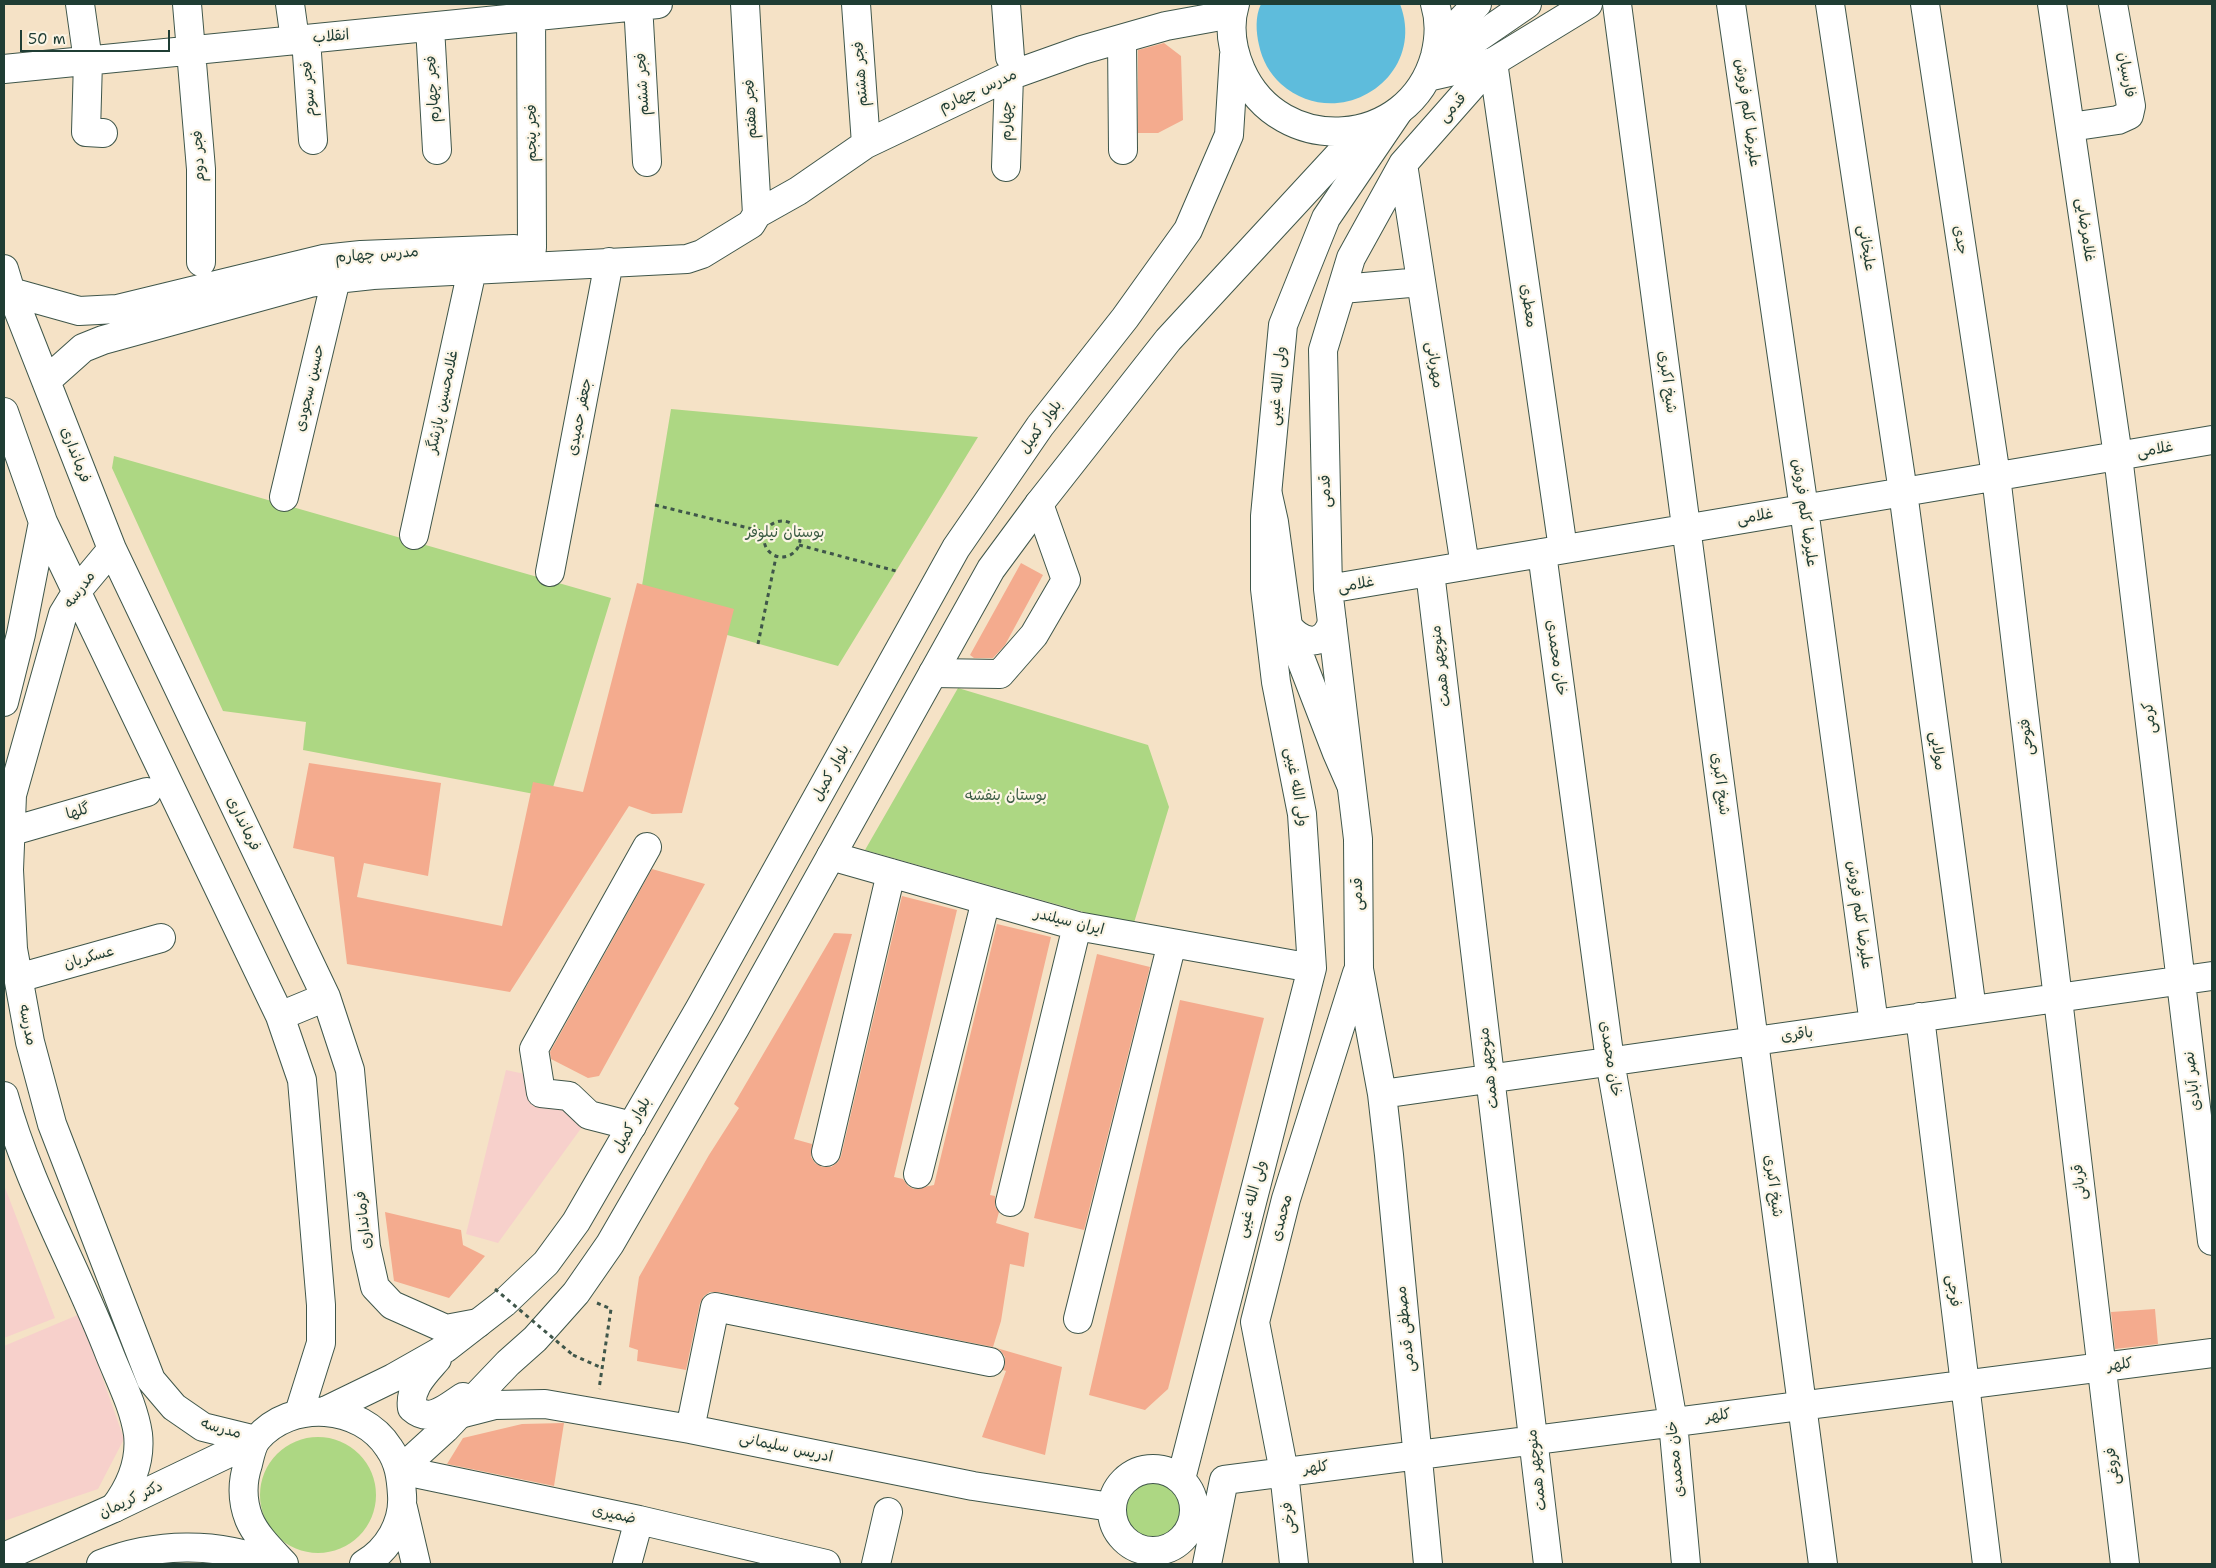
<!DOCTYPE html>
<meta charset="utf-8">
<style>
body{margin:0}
#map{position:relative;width:2216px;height:1568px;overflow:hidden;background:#f5e2c6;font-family:"Shantell Sans",sans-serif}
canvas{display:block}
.frame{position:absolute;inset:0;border:5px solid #1f3d34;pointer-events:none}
.scale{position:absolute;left:20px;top:30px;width:150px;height:22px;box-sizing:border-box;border:2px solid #1f3d34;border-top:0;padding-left:6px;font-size:15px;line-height:18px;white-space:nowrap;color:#1f3d34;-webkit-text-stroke:4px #fcf5e5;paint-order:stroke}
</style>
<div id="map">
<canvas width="2216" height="1568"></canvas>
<div class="frame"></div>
<div class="scale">50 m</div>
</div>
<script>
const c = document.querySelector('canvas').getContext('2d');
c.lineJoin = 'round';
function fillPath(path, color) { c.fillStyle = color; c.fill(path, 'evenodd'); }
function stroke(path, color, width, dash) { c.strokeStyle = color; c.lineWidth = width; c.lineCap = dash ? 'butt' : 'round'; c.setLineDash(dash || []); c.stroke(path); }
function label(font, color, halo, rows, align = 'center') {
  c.font = font + ' "Shantell Sans","Playpen Sans Arabic",sans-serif'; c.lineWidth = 4.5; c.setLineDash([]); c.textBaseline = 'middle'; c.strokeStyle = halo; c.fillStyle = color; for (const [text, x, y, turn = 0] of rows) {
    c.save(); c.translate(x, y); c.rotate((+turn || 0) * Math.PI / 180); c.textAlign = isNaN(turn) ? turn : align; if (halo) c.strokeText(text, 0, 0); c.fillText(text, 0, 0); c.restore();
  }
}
fillPath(new Path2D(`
 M 506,1070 L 539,1077 L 582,1127 L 498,1243 L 466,1234 Z
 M 4,1185 L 55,1318 L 4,1338 Z
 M 80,1314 L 124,1439 L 98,1489 L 4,1521 L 4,1346 Z`), '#f7d0cb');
fillPath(new Path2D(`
 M 671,409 L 978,437 L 838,666 L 638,610 Z
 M 114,456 L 611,598 L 550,797 L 303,750 L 306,722 L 223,711 L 112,468 Z
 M 958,688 L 1148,745 L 1169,807 L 1133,926 L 865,850 Z
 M260 1495a58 58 0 1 1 116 0a58 58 0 1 1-116 0Z
 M1125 1510a30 30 0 1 1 60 0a30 30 0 1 1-60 0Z`), '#add783');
fillPath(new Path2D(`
 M 1261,4 L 1400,4 C 1428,77 1339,135 1281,84 C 1270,74 1262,60 1259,45 C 1256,32 1255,16 1261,4 Z`), '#5ebcdc');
fillPath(new Path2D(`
 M 1164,43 L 1181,56 L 1183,120 L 1158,133 L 1138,133 L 1138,50 Z
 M 1021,563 L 1043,575 L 1005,645 L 993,658 L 974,658 L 970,655 Z
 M 637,583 L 734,609 L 682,813 L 652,814 L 629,806 L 510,992 L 347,964 L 334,857 L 293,848 L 309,763 L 441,783 L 428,876 L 364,863 L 357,897 L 502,926 L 533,782 L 583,792 Z
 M 652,869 L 705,884 L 599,1076 L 588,1078 L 551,1059 L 550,1052 Z
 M 902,896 L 957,910 L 894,1177 L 903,1179 L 908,1186 L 914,1189 L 934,1185 L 997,924 L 1051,937 L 990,1195 L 995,1196 L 995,1206 L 999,1212 L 996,1223 L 1029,1233 L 1024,1267 L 1010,1264 L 1001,1321 L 993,1347 L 718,1292 L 710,1292 L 704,1296 L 700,1303 L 686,1370 L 637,1361 L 638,1350 L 629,1347 L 639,1277 L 709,1155 L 739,1108 L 734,1104 L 834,933 L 852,934 L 794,1139 L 812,1144 L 811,1157 L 815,1163 L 822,1167 L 831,1167 L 838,1162 L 841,1156 Z
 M 1097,954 L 1150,967 L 1084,1230 L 1034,1218 Z
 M 1180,1000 L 1264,1018 L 1168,1389 L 1145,1410 L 1089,1395 Z
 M 385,1212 L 461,1230 L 463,1245 L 485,1256 L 449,1298 L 394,1281 Z
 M 2155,1309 L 2158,1344 L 2115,1349 L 2111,1312 Z
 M 993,1347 L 1062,1367 L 1045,1455 L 982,1437 L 1006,1371 L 1003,1370 L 1005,1365 L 1005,1357 L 1000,1350 Z
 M 564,1423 L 554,1486 L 447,1464 L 463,1438 L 522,1424 Z`), '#f4ab8e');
const minor = new Path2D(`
 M 80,4 L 88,61 L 86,132 L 103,133
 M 187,4 L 201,169 L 201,262
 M 290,4 L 295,40
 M 531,4 L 532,248
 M 638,4 L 647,162
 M 745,4 L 757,214
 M 856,4 L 866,144
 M 1006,4 L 1010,57
 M 1617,4 L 1823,1564
 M 1731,4 L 1804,509 L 1874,1024
 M 1830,4 L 1903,492 L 1972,1010
 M 1925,4 L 1996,476 L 2125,1564
 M 2052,4 L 2118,456 L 2212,1241
 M 430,27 L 437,150
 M 306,39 L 313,140
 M 1122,39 L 1123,150
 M 1493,62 L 1563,549
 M 4,69 L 658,4
 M 1431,70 L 1527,4
 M 2070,127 L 2118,120 L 2129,115 L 2131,106 L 2113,4
 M 1403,164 L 1465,566
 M 1006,167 L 1009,76
 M 4,269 L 11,292 L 112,549 L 326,997 L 350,1070 L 366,1247 L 375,1287 L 392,1305 L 446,1329 L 478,1323
 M 1342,289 L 1421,282
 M 11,292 L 79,311 L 117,309 L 323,259 L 361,255 L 514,249
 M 46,381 L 83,348 L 103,340 L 310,283 L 336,279 L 373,275 L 687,259 L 702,254 L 751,224 L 757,214 L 798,191 L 866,144 L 1009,76 L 1082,50 L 1166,26 L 1232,14
 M 4,412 L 43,522 L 280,1016 L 302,1080 L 321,1305 L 321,1343 L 299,1413
 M 284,497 L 336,279
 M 414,535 L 472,270
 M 112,549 L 77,591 L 63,614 L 12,795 L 9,870 L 13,949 L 30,1042 L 52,1124 L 151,1380 L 174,1407 L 203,1427 L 256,1440
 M 1542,553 L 1610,1061 L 1673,1422 L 1686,1564
 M 550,572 L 609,262
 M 1430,572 L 1548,1564
 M 1328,589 L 2212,440
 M 933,673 L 1000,674 L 1034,635 L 1066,580 L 1039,504
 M 4,702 L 21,634 L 43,522
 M 9,832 L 147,792
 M 831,856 L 1077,926 L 1312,968
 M 18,978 L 161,938
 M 280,1016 L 326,997
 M 1920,1017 L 1987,1564
 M 1382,1094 L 2212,976
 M 4,1096 C 28,1185 77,1269 110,1355 C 120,1380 134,1407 138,1434 C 141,1461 130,1487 114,1508
 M 632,1126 L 589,1115 L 569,1096 L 541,1093 L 534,1049 L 647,847
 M 826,1152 L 891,873
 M 918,1174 L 986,900
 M 1010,1202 L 1077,926
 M 1078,1319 L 1172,943
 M 460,1414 L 495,1405 L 545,1404 L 690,1429 L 973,1486 L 1111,1507
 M 690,1429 L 715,1307 L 990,1362
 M1112 1510a41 41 0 1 1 82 0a41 41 0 1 1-82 0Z
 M 400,1470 L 639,1520 L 826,1564
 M 1181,1479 L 1312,968 L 1302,814 L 1276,682 L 1265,589 L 1265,516 L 1283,325 L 1326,218 L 1398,112
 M 627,1564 L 639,1520
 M 876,1564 L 888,1512
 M 1207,1564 L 1224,1480 L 2212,1353
 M 1294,1564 L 1284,1472 L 1255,1322 L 1286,1199 L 1357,973
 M 1428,1564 L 1389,1155 L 1382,1094 L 1359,969 L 1358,839 L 1328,589 L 1323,350 L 1351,258 L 1403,164 L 1493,62`);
const major = new Path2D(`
 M 1235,4 C 1228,27 1232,49 1241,70 C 1280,158 1409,150 1435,56 C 1439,40 1440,20 1435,4
 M 1438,44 L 1477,4
 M 1427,77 L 1493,62 L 1588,4
 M 1268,495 L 1274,522 L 1288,626 L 1337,753 L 1351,785
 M 1288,626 C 1302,644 1323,648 1332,623
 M 437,1359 C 424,1374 409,1388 412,1408 C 430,1424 446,1408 463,1397
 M 325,1411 L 393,1378 L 446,1348 L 504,1303 L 546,1263 L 576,1222 L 700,1008 L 956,548 L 1040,426 L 1125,318 L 1188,230 L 1229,135 L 1234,55
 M 400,1470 L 445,1429 L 508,1363 L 535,1339 L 576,1293 L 610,1244 L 735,1028 L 991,569 L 1039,504 L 1168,340 L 1362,130
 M 403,1508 L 416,1564
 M 4,1557 L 114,1508 L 256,1440
 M 101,1564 C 154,1543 218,1541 272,1564
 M 284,1564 C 272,1551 256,1536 249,1519 C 242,1501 242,1482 248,1464 C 250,1456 252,1445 257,1439 C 291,1399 361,1404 389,1448 C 399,1462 401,1478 402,1495 C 404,1523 388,1550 364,1564`);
stroke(minor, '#3f564a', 30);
stroke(major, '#3f564a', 30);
stroke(new Path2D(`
 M 655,505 L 765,532
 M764 539a18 18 0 1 1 36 0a18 18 0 1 1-36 0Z
 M 799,545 L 896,571
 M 758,644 L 776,557
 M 597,1303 L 611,1309 L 599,1389
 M 573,1355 L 602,1368`), '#3f564a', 3, [4, 4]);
stroke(minor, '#fff', 28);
stroke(major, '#fff', 28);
stroke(new Path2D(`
 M 495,1289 L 573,1355`), '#3f564a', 3, [4, 4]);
label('15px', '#1f3d34', '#fcf5e5', [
 ["انقلاب",331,37,-5],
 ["فجر هشتم",861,74,-94],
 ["فارسیان",2126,75,80],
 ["فجر ششم",643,84,-93],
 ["فجر سوم",309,89,-94],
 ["فجر چهارم",433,89,-93],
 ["مدرس چهارم",978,91,-24],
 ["قدمی",1453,108,-48],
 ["فجر هفتم",751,109,-93],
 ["علیرضا کلم فروش",1747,113,82],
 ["چهارم",1007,121,-88],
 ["فجر پنجم",532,133,-90],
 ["فجر دوم",199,156,-93],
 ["غلامرضایی",2085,230,82],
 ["جدی",1960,240,81],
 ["علیخانی",1866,248,81],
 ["مدرس چهارم",377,255,-4],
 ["معطری",1528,306,82],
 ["مهربانی",1434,365,81],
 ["شیخ اکبری",1667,382,82],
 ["ولی الله غیبی",1278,386,-85],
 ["حسین سجودی",310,388,-77],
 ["غلامحسین پازشگر",443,402,-78],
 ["جعفر حمیدی",580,417,-79],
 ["بلوار کمیل",1041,427,-54],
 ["غلامی",2155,450,-10],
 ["فرمانداری",75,455,69],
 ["قدمی",1326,491,-91],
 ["علیرضا کلم فروش",1804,513,82],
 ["غلامی",1755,517,-10],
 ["غلامی",1356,585,-10],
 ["مدرسه",80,590,-53],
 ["خان محمدی",1556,658,82],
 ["منوچهر همت",1441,666,-97],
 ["کرمی",2150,718,-97],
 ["فتوحی",2027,737,-97],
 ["مولایی",1937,751,82],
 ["بلوار کمیل",831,773,-61],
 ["شیخ اکبری",1720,784,82],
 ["ولی الله غیبی",1296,787,80],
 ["گلها",78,812,-16],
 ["فرمانداری",243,824,64],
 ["قدمی",1358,894,-90],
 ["علیرضا کلم فروش",1859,915,82],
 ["ایران سیلندر",1069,922,14],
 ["عسکریان",89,958,-16],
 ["مدرسه",27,1025,79],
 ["باقری",1797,1035,-8],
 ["خان محمدی",1610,1059,81],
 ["منوچهر همت",1489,1068,-97],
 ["نصر آبادی",2193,1081,-97],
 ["بلوار کمیل",632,1125,-60],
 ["قربانی",2080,1182,-97],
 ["شیخ اکبری",1773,1186,82],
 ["ولی الله غیبی",1252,1199,-75],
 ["محمدی",1282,1218,-75],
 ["فرمانداری",364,1220,-96],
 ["فرجی",1953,1291,83],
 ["مصطفی قدمی",1406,1329,-96],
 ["کلهر",2120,1365,-7],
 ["کلهر",1718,1416,-7],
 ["مدرسه",221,1429,16],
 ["ادریس سلیمانی",786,1448,12],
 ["خان محمدی",1676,1459,-96],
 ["فروغی",2113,1466,-97],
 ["کلهر",1316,1468,-7],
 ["منوچهر همت",1537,1470,-97],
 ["دکتر کریمان",131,1500,-25],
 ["ضمیری",614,1515,12],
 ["فرخی",1289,1518,-96]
]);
label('15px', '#3b5c44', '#fcf5e5', [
 ["بوستان نیلوفر",785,533],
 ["بوستان بنفشه",1006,796]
]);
</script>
